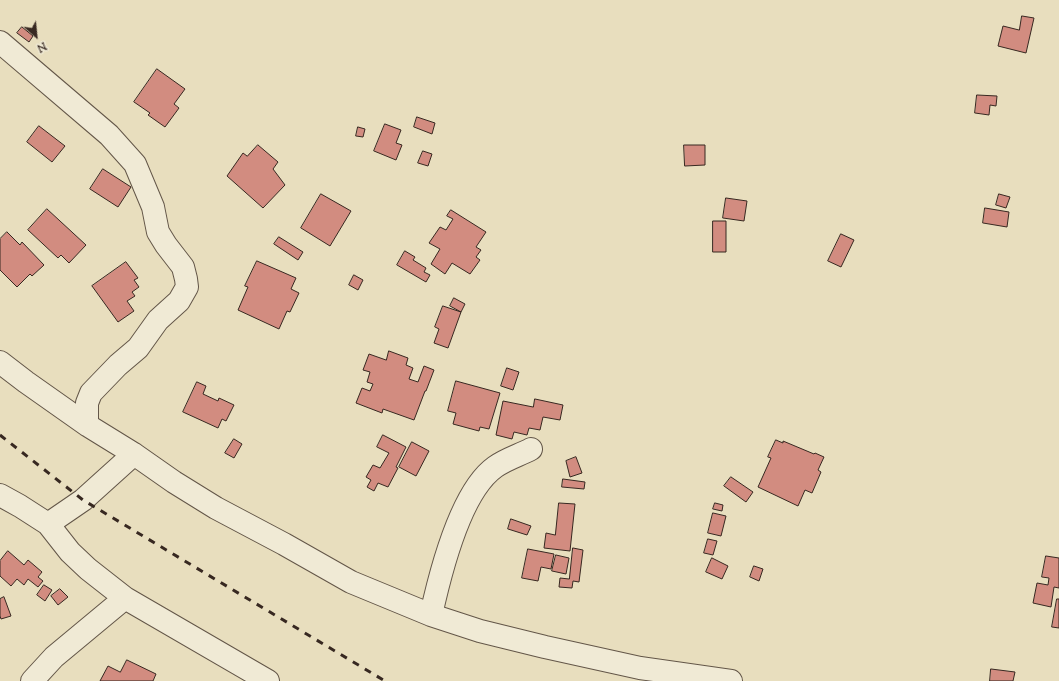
<!DOCTYPE html>
<style>
body{margin:0}
#map{position:relative;width:1059px;height:681px;overflow:hidden;background:#e8debe;font-family:"Sorts Mill Goudy",serif}
canvas{display:block}
.north{position:absolute;left:16px;top:16px;width:40px;height:40px;-webkit-text-stroke:3px #f0ead5;paint-order:stroke;rotate:153deg;font-size:11px;font-weight:700;line-height:16px;text-align:center;color:#372821}
.north::after{content:'';display:block;margin:auto;width:14px;height:18px;background:#372821;clip-path:polygon(50% 0,100% 100%,50% 72%,0 100%)}
</style>
<div id="map">
<canvas width="1059" height="681"></canvas>
<div class="north">N</div>
</div>
<script>
const c = document.querySelector('canvas').getContext('2d');
c.lineJoin = 'round';
function fillPath(path, color) { c.fillStyle = color; c.fill(path, 'evenodd'); }
function stroke(path, color, width, dash) { c.strokeStyle = color; c.lineWidth = width; c.lineCap = dash ? 'butt' : 'round'; c.setLineDash(dash || []); c.stroke(path); }
const building = new Path2D(`
 M 1022,16 L 1034,18 L 1026,53 L 998,46 L 1003,26 L 1019,30 Z
 M 22,27 L 33,36 L 29,42 L 17,33 Z
 M 157,69 L 185,89 L 174,104 L 179,108 L 165,127 L 148,115 L 150,113 L 134,102 Z
 M 977,95 L 997,96 L 996,106 L 990,105 L 989,115 L 975,113 Z
 M 417,117 L 435,123 L 432,134 L 414,127 Z
 M 385,124 L 401,130 L 396,143 L 402,145 L 396,160 L 374,151 Z
 M 39,126 L 65,146 L 52,162 L 27,142 Z
 M 358,127 L 365,129 L 363,137 L 356,136 Z
 M 258,145 L 278,162 L 273,169 L 285,185 L 263,208 L 227,176 L 243,153 L 247,156 Z
 M 684,145 L 705,145 L 705,165 L 685,166 Z
 M 423,151 L 432,154 L 428,166 L 418,163 Z
 M 103,169 L 131,187 L 118,207 L 90,189 Z
 M 321,194 L 351,211 L 330,246 L 301,228 Z
 M 999,194 L 1010,197 L 1006,208 L 996,205 Z
 M 726,198 L 747,201 L 744,221 L 723,218 Z
 M 985,208 L 1009,212 L 1007,227 L 983,223 Z
 M 47,209 L 86,245 L 69,263 L 61,255 L 58,258 L 28,230 Z
 M 451,210 L 486,232 L 476,247 L 481,250 L 476,257 L 480,260 L 470,274 L 452,263 L 445,274 L 431,264 L 440,249 L 429,243 L 440,227 L 446,230 L 453,219 L 447,216 Z
 M 713,221 L 726,221 L 726,252 L 713,252 Z
 M 7,232 L 20,245 L 22,242 L 44,265 L 32,276 L 30,274 L 17,287 L 0,270 L 0,239 Z
 M 841,234 L 854,240 L 841,267 L 828,261 Z
 M 279,237 L 303,252 L 298,260 L 274,244 Z
 M 405,251 L 415,257 L 413,260 L 426,268 L 424,272 L 430,275 L 426,282 L 397,265 Z
 M 257,261 L 296,278 L 291,289 L 299,293 L 290,312 L 287,311 L 279,329 L 238,310 L 248,287 L 245,286 Z
 M 126,262 L 138,278 L 134,280 L 139,287 L 132,292 L 135,296 L 127,301 L 134,311 L 118,322 L 92,286 Z
 M 354,275 L 363,280 L 358,290 L 349,285 Z
 M 454,298 L 465,304 L 461,312 L 450,306 Z
 M 443,306 L 461,312 L 448,348 L 434,343 L 439,329 L 435,327 Z
 M 389,351 L 408,358 L 406,365 L 413,368 L 409,379 L 418,382 L 424,366 L 434,370 L 426,391 L 425,391 L 414,420 L 383,409 L 382,413 L 356,403 L 362,388 L 370,391 L 373,384 L 367,382 L 370,372 L 363,370 L 369,354 L 386,360 Z
 M 507,368 L 519,372 L 513,390 L 501,386 Z
 M 456,381 L 500,393 L 489,429 L 480,427 L 479,431 L 453,424 L 456,413 L 448,411 Z
 M 197,382 L 206,386 L 203,394 L 218,401 L 219,398 L 234,405 L 226,421 L 222,419 L 218,428 L 183,412 Z
 M 535,399 L 563,405 L 560,420 L 543,417 L 540,430 L 529,428 L 527,435 L 514,432 L 512,439 L 496,435 L 503,401 L 533,407 Z
 M 383,435 L 406,447 L 396,467 L 398,468 L 388,487 L 378,483 L 374,491 L 367,487 L 371,480 L 366,477 L 373,465 L 380,468 L 389,453 L 377,447 Z
 M 234,439 L 242,444 L 234,458 L 225,453 Z
 M 776,440 L 783,443 L 783,441 L 814,454 L 815,453 L 824,457 L 818,470 L 821,472 L 812,493 L 805,490 L 798,506 L 758,487 L 771,458 L 768,457 Z
 M 412,442 L 429,451 L 416,476 L 399,467 Z
 M 576,457 L 582,473 L 570,477 L 566,461 Z
 M 731,477 L 753,492 L 746,502 L 724,486 Z
 M 563,479 L 585,482 L 584,489 L 562,487 Z
 M 559,503 L 575,504 L 570,551 L 544,548 L 546,533 L 555,535 Z
 M 715,503 L 723,505 L 722,511 L 713,509 Z
 M 713,513 L 726,516 L 721,536 L 708,533 Z
 M 511,519 L 531,526 L 527,535 L 508,529 Z
 M 708,539 L 717,541 L 713,555 L 704,553 Z
 M 573,548 L 583,550 L 579,582 L 573,581 L 572,588 L 559,587 L 560,578 L 569,579 Z
 M 528,549 L 554,554 L 551,569 L 541,567 L 538,581 L 522,578 Z
 M 8,551 L 24,565 L 28,560 L 42,572 L 38,577 L 43,581 L 38,587 L 28,579 L 24,585 L 17,579 L 11,586 L 0,576 L 0,561 Z
 M 556,555 L 569,558 L 566,574 L 552,571 Z
 M 1046,556 L 1059,558 L 1059,588 L 1054,587 L 1051,607 L 1033,603 L 1037,583 L 1048,585 L 1049,578 L 1042,577 Z
 M 712,558 L 728,566 L 722,579 L 706,572 Z
 M 754,566 L 763,569 L 759,581 L 750,577 Z
 M 44,585 L 52,590 L 45,601 L 37,595 Z
 M 60,589 L 68,597 L 58,605 L 51,596 Z
 M 4,597 L 11,616 L 1,619 L 0,616 L 0,599 Z
 M 1057,599 L 1059,599 L 1059,628 L 1052,627 Z
 M 127,660 L 156,674 L 153,681 L 100,681 L 108,666 L 120,672 Z
 M 991,669 L 1015,672 L 1013,681 L 990,681 Z`);
fillPath(building, '#d28c80');
stroke(building, '#372821', 1);
const minor = new Path2D(`
 M 0,42 L 109,135 L 135,164 L 153,207 L 158,232 L 166,245 L 183,267 L 186,279 L 187,287 L 179,301 L 158,320 L 138,348 L 118,365 L 91,393 L 87,403 L 87,425
 M 0,362 L 26,382 L 87,425 L 134,454 L 174,482 L 216,508 L 284,544 L 351,582 L 431,615 L 480,631 L 545,647 L 640,668 L 731,681
 M 0,495 L 20,506 L 48,524 L 70,552 L 88,569 L 125,598 L 268,681
 M 48,524 L 83,500 L 134,454
 M 431,615 C 440,574 460,492 495,467 C 506,459 520,455 531,449
 M 32,681 L 54,657 L 125,598`);
stroke(minor, '#635648', 24);
stroke(minor, '#f0ead5', 22);
stroke(new Path2D(`
 M 0,435 L 83,500 L 385,681`), '#372821', 3, [7, 7]);
</script>
